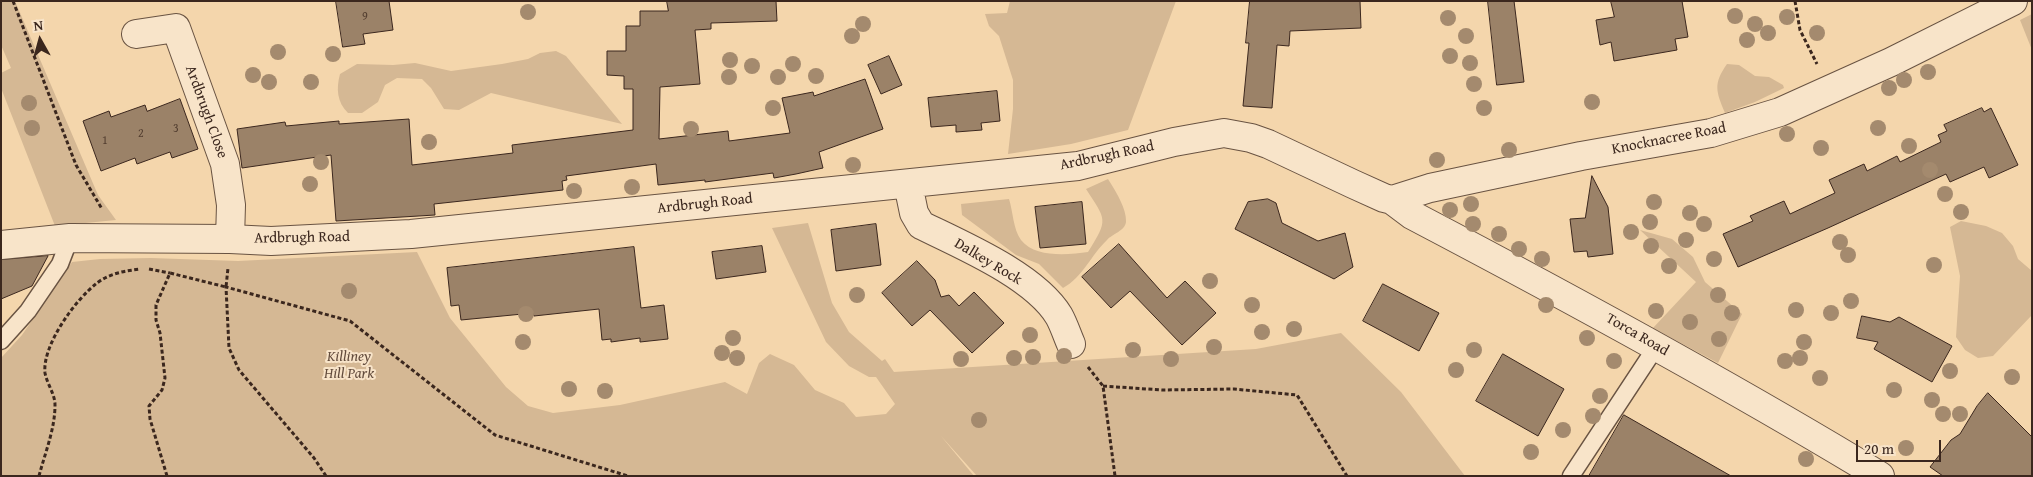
<!DOCTYPE html>
<style>
body{margin:0}
#map{position:relative;width:2033px;height:477px;overflow:hidden;background:#f4d6ac;font-family:"Gentium Book Plus",serif}
canvas{display:block}
.frame{position:absolute;inset:0;border:2px solid #3b271e;pointer-events:none}
.north{position:absolute;left:15px;top:15px;width:50px;height:50px;-webkit-text-stroke:4px #f8e4c9;paint-order:stroke;rotate:353deg;font-size:14px;font-weight:700;line-height:20px;text-align:center;color:#3b271e}
.north::after{content:'';display:block;margin:auto;width:18px;height:22px;background:#3b271e;clip-path:polygon(50% 0,100% 100%,50% 72%,0 100%)}
.scale{position:absolute;left:1856px;top:440px;width:85px;height:22px;box-sizing:border-box;border:2px solid #3b271e;border-top:0;padding-left:6px;font-size:15px;line-height:18px;white-space:nowrap;color:#3b271e;-webkit-text-stroke:4px #f8e4c9;paint-order:stroke}
</style>
<div id="map">
<canvas width="2033" height="477"></canvas>
<div class="frame"></div>
<div class="north">N</div>
<div class="scale">20 m</div>
</div>
<script>
const c = document.querySelector('canvas').getContext('2d');
c.lineJoin = 'round';
function fillPath(path, color) { c.fillStyle = color; c.fill(path, 'evenodd'); }
function stroke(path, color, width, dash) { c.strokeStyle = color; c.lineWidth = width; c.lineCap = dash ? 'butt' : 'round'; c.setLineDash(dash || []); c.stroke(path); }
function label(font, color, halo, rows, align = 'center') {
  c.font = font + ' "Gentium Book Plus",serif'; c.lineWidth = 4; c.setLineDash([]); c.textBaseline = 'middle'; c.strokeStyle = halo; c.fillStyle = color; for (const [text, x, y, turn = 0] of rows) {
    c.save(); c.translate(x, y); c.rotate((+turn || 0) * Math.PI / 180); c.textAlign = isNaN(turn) ? turn : align; if (halo) c.strokeText(text, 0, 0); c.fillText(text, 0, 0); c.restore();
  }
}
fillPath(new Path2D(`
 M 1,1 L 15,1 L 98,195 L 116,220 L 55,226 L 1,88 L 1,73 L 11,68 L 1,45 Z
 M 1010,1 L 1176,1 L 1128,130 L 1071,144 L 1008,154 L 1013,109 L 1013,80 L 999,36 L 989,26 L 985,14 L 1007,13 Z
 M 2032,14 L 2032,50 L 2020,20 Z
 M 556,51 L 566,56 L 622,124 L 491,93 L 459,110 L 444,109 L 431,88 L 422,79 L 397,78 L 385,85 L 378,102 L 362,113 L 348,113 C 337,102 336,89 340,74 L 357,64 L 393,65 L 415,63 L 451,71 L 502,64 L 528,59 L 540,53 Z
 M 1727,64 L 1739,65 L 1755,76 L 1769,77 L 1783,85 L 1784,88 L 1755,102 L 1725,113 C 1716,91 1713,84 1727,64 Z
 M 1108,179 C 1115,190 1127,209 1126,222 C 1125,231 1112,234 1107,240 C 1091,255 1083,277 1063,288 L 1039,264 L 1016,255 L 962,215 L 961,204 L 1009,199 C 1013,211 1013,229 1021,240 C 1035,258 1068,255 1088,252 C 1109,219 1106,220 1086,189 Z
 M 1961,221 L 1986,226 L 2002,233 L 2013,246 L 2018,259 L 2032,271 L 2032,315 L 1993,356 L 1978,358 L 1965,350 L 1956,337 L 1960,276 L 1950,227 Z
 M 808,223 L 832,303 L 849,332 L 882,361 L 885,359 L 894,372 L 1256,349 L 1341,333 L 1401,392 L 1465,476 L 977,476 L 941,436 L 974,476 L 1,476 L 1,358 L 22,335 L 72,262 L 100,259 L 151,258 L 238,261 L 417,252 L 450,318 L 506,387 L 528,406 L 553,413 L 620,405 L 725,382 L 747,394 L 759,363 L 770,354 L 794,365 L 815,390 L 844,403 L 856,417 L 886,414 L 895,404 L 876,377 L 869,377 L 849,366 L 826,342 L 772,228 Z
 M 1640,230 L 1672,239 L 1693,257 L 1705,282 L 1742,314 L 1718,363 L 1653,328 L 1696,282 Z`), '#d5b894');
const building = new Path2D(`
 M 336,1 L 389,1 L 393,30 L 363,34 L 365,44 L 343,47 Z
 M 667,1 L 776,1 L 777,21 L 711,23 L 711,29 L 695,30 L 700,84 L 660,87 L 659,139 L 728,131 L 729,141 L 790,133 L 782,98 L 813,92 L 814,96 L 865,79 L 883,129 L 819,152 L 823,168 L 796,174 L 774,178 L 773,173 L 705,182 L 705,180 L 658,185 L 656,164 L 566,176 L 567,180 L 562,181 L 563,190 L 434,204 L 435,215 L 336,221 L 331,155 L 242,168 L 237,129 L 285,122 L 286,126 L 339,121 L 339,124 L 409,119 L 412,165 L 513,153 L 512,145 L 633,130 L 633,89 L 624,89 L 624,76 L 607,75 L 607,51 L 626,51 L 626,26 L 640,26 L 640,11 L 668,11 Z
 M 1250,1 L 1360,1 L 1361,28 L 1290,31 L 1289,46 L 1277,45 L 1272,108 L 1243,106 L 1249,43 L 1246,43 Z
 M 1488,1 L 1514,1 L 1524,82 L 1497,85 Z
 M 1611,1 L 1682,1 L 1688,37 L 1675,39 L 1677,50 L 1614,61 L 1611,42 L 1600,45 L 1596,20 L 1614,17 Z
 M 889,56 L 902,85 L 881,94 L 868,65 Z
 M 997,91 L 1000,121 L 981,123 L 982,130 L 956,132 L 956,125 L 931,127 L 928,98 Z
 M 180,99 L 198,149 L 172,158 L 170,152 L 137,164 L 135,158 L 101,171 L 83,121 L 109,111 L 111,117 L 145,105 L 147,111 Z
 M 1982,108 L 1984,112 L 1991,108 L 2018,165 L 1989,178 L 1984,167 L 1950,182 L 1946,174 L 1828,228 L 1738,267 L 1723,234 L 1753,221 L 1750,216 L 1784,201 L 1790,214 L 1835,193 L 1829,180 L 1864,164 L 1867,171 L 1897,156 L 1900,162 L 1941,142 L 1938,135 L 1947,131 L 1944,125 Z
 M 1592,176 L 1608,207 L 1613,254 L 1588,257 L 1587,251 L 1574,252 L 1570,219 L 1585,218 Z
 M 1268,199 L 1276,203 L 1282,223 L 1318,241 L 1345,233 L 1353,267 L 1334,279 L 1235,229 L 1248,202 Z
 M 1082,202 L 1086,244 L 1040,248 L 1035,207 Z
 M 876,224 L 881,265 L 836,271 L 831,230 Z
 M 1119,244 L 1167,298 L 1185,281 L 1216,313 L 1182,345 L 1130,291 L 1111,308 L 1082,277 Z
 M 762,246 L 766,272 L 716,279 L 712,252 Z
 M 634,247 L 641,308 L 664,305 L 668,339 L 640,342 L 640,338 L 611,342 L 611,339 L 602,340 L 599,309 L 534,316 L 533,313 L 461,320 L 459,305 L 451,306 L 447,268 Z
 M 48,256 L 32,286 L 1,299 L 1,260 Z
 M 917,261 L 935,280 L 941,297 L 949,295 L 959,306 L 974,292 L 1004,323 L 972,353 L 930,310 L 912,326 L 882,293 Z
 M 1383,284 L 1439,313 L 1419,351 L 1363,321 Z
 M 1862,316 L 1890,322 L 1899,317 L 1952,346 L 1932,382 L 1874,349 L 1878,342 L 1857,338 Z
 M 1503,354 L 1564,389 L 1538,436 L 1476,401 Z
 M 1988,393 L 2032,437 L 2032,476 L 1943,476 L 1930,467 L 1951,440 L 1960,434 L 1977,406 Z
 M 1624,415 L 1731,476 L 1589,476 Z`);
fillPath(building, '#9b8268');
stroke(building, '#3b271e', 1);
const service = new Path2D(`
 M 1,341 L 28,311 L 60,264 L 70,238
 M 1571,476 L 1656,347`);
const minor = new Path2D(`
 M 136,34 L 176,28 L 225,164 L 231,205 L 230,239
 M 908,184 L 914,213 L 921,225 C 962,245 1035,276 1059,316 C 1064,325 1067,335 1071,344
 M 1392,200 L 1412,215 C 1570,298 1727,383 1880,476
 M 1,245 L 70,238 L 230,239 L 271,241 L 411,234 L 1078,166 L 1174,142 L 1224,133 L 1251,138 L 1268,144 L 1353,184 L 1384,198 L 1392,200 L 1430,188 L 1581,156 L 1711,133 L 1780,112 L 1891,62 L 2013,1`);
stroke(service, '#695342', 19);
stroke(minor, '#695342', 30);
stroke(new Path2D(`
 M 13,1 L 76,165 L 102,209
 M 1795,1 L 1800,30 L 1817,64
 M 149,269 L 170,273
 M 1088,367 L 1103,386 L 1115,476
 M 1103,386 L 1162,390 L 1234,389 L 1297,395 L 1347,476
 M 39,476 C 45,453 55,429 55,405 C 55,394 47,384 45,373 C 42,345 76,299 97,283 C 110,273 125,271 140,269
 M 167,476 L 150,419 L 149,406 L 162,390 L 165,378 L 160,333 L 156,320 L 156,305 L 170,273 L 226,287 L 228,268
 M 326,476 L 314,458 L 239,370 L 229,348 L 226,287 L 350,321 L 495,435 L 628,476`), '#3b271e', 3, [4, 2.5]);
stroke(service, '#f8e4c9', 16);
stroke(minor, '#f8e4c9', 28);
c.fillStyle = '#a48a6e';
for (const [x, y] of [
 [528,12],
 [1735,16],
 [1787,17],
 [1448,18],
 [863,24],
 [1755,24],
 [1768,33],
 [1817,33],
 [852,36],
 [1466,36],
 [1747,40],
 [278,52],
 [333,54],
 [1450,56],
 [730,60],
 [1470,63],
 [793,64],
 [752,66],
 [1928,72],
 [253,75],
 [816,76],
 [729,77],
 [778,77],
 [1904,80],
 [269,82],
 [311,82],
 [1474,84],
 [1889,88],
 [1592,102],
 [29,103],
 [773,108],
 [1484,108],
 [32,128],
 [1878,128],
 [691,129],
 [1787,134],
 [429,142],
 [1909,146],
 [1821,148],
 [1509,150],
 [1437,160],
 [321,162],
 [853,165],
 [1930,170],
 [310,184],
 [632,187],
 [574,191],
 [1945,194],
 [1654,202],
 [1471,204],
 [1450,210],
 [1961,212],
 [1690,213],
 [1650,222],
 [1473,224],
 [1704,224],
 [1631,232],
 [1499,234],
 [1686,240],
 [1840,242],
 [1651,246],
 [1519,249],
 [1848,255],
 [1542,259],
 [1714,259],
 [1934,265],
 [1669,266],
 [1210,281],
 [349,291],
 [857,295],
 [1718,295],
 [1851,301],
 [1252,305],
 [1546,305],
 [1796,310],
 [1656,311],
 [1732,313],
 [1831,313],
 [526,314],
 [1690,322],
 [1294,329],
 [1262,332],
 [1030,335],
 [733,338],
 [1587,338],
 [1719,339],
 [523,342],
 [1804,342],
 [1214,347],
 [1133,350],
 [1474,350],
 [722,353],
 [1064,356],
 [1033,357],
 [737,358],
 [1014,358],
 [1800,358],
 [961,359],
 [1171,359],
 [1614,361],
 [1785,361],
 [1456,370],
 [1950,371],
 [2012,377],
 [1820,378],
 [569,389],
 [1894,390],
 [605,391],
 [1600,396],
 [1932,400],
 [1943,414],
 [1960,414],
 [1593,416],
 [979,420],
 [1563,430],
 [1906,448],
 [1531,452],
 [1806,459]
]) { c.beginPath(); c.arc(x, y, 8, 0, 2 * Math.PI); c.fill(); }
label('12px', '#533e30', null, [
 ["9",365,17],
 ["3",176,129],
 ["2",141,134],
 ["1",105,141]
]);
label('15px', '#3b271e', '#f8e4c9', [
 ["Ardbrugh Close",206,112,70],
 ["Knocknacree Road",1669,139,-11],
 ["Ardbrugh Road",1107,156,-12],
 ["Ardbrugh Road",705,204,-6],
 ["Ardbrugh Road",302,238,-1],
 ["Dalkey Rock",988,262,31],
 ["Torca Road",1637,335,30]
]);
label('italic 15px', '#624b3c', '#f8e4c9', [
 ["Killiney",349,357],
 ["Hill Park",349,374]
]);
</script>
